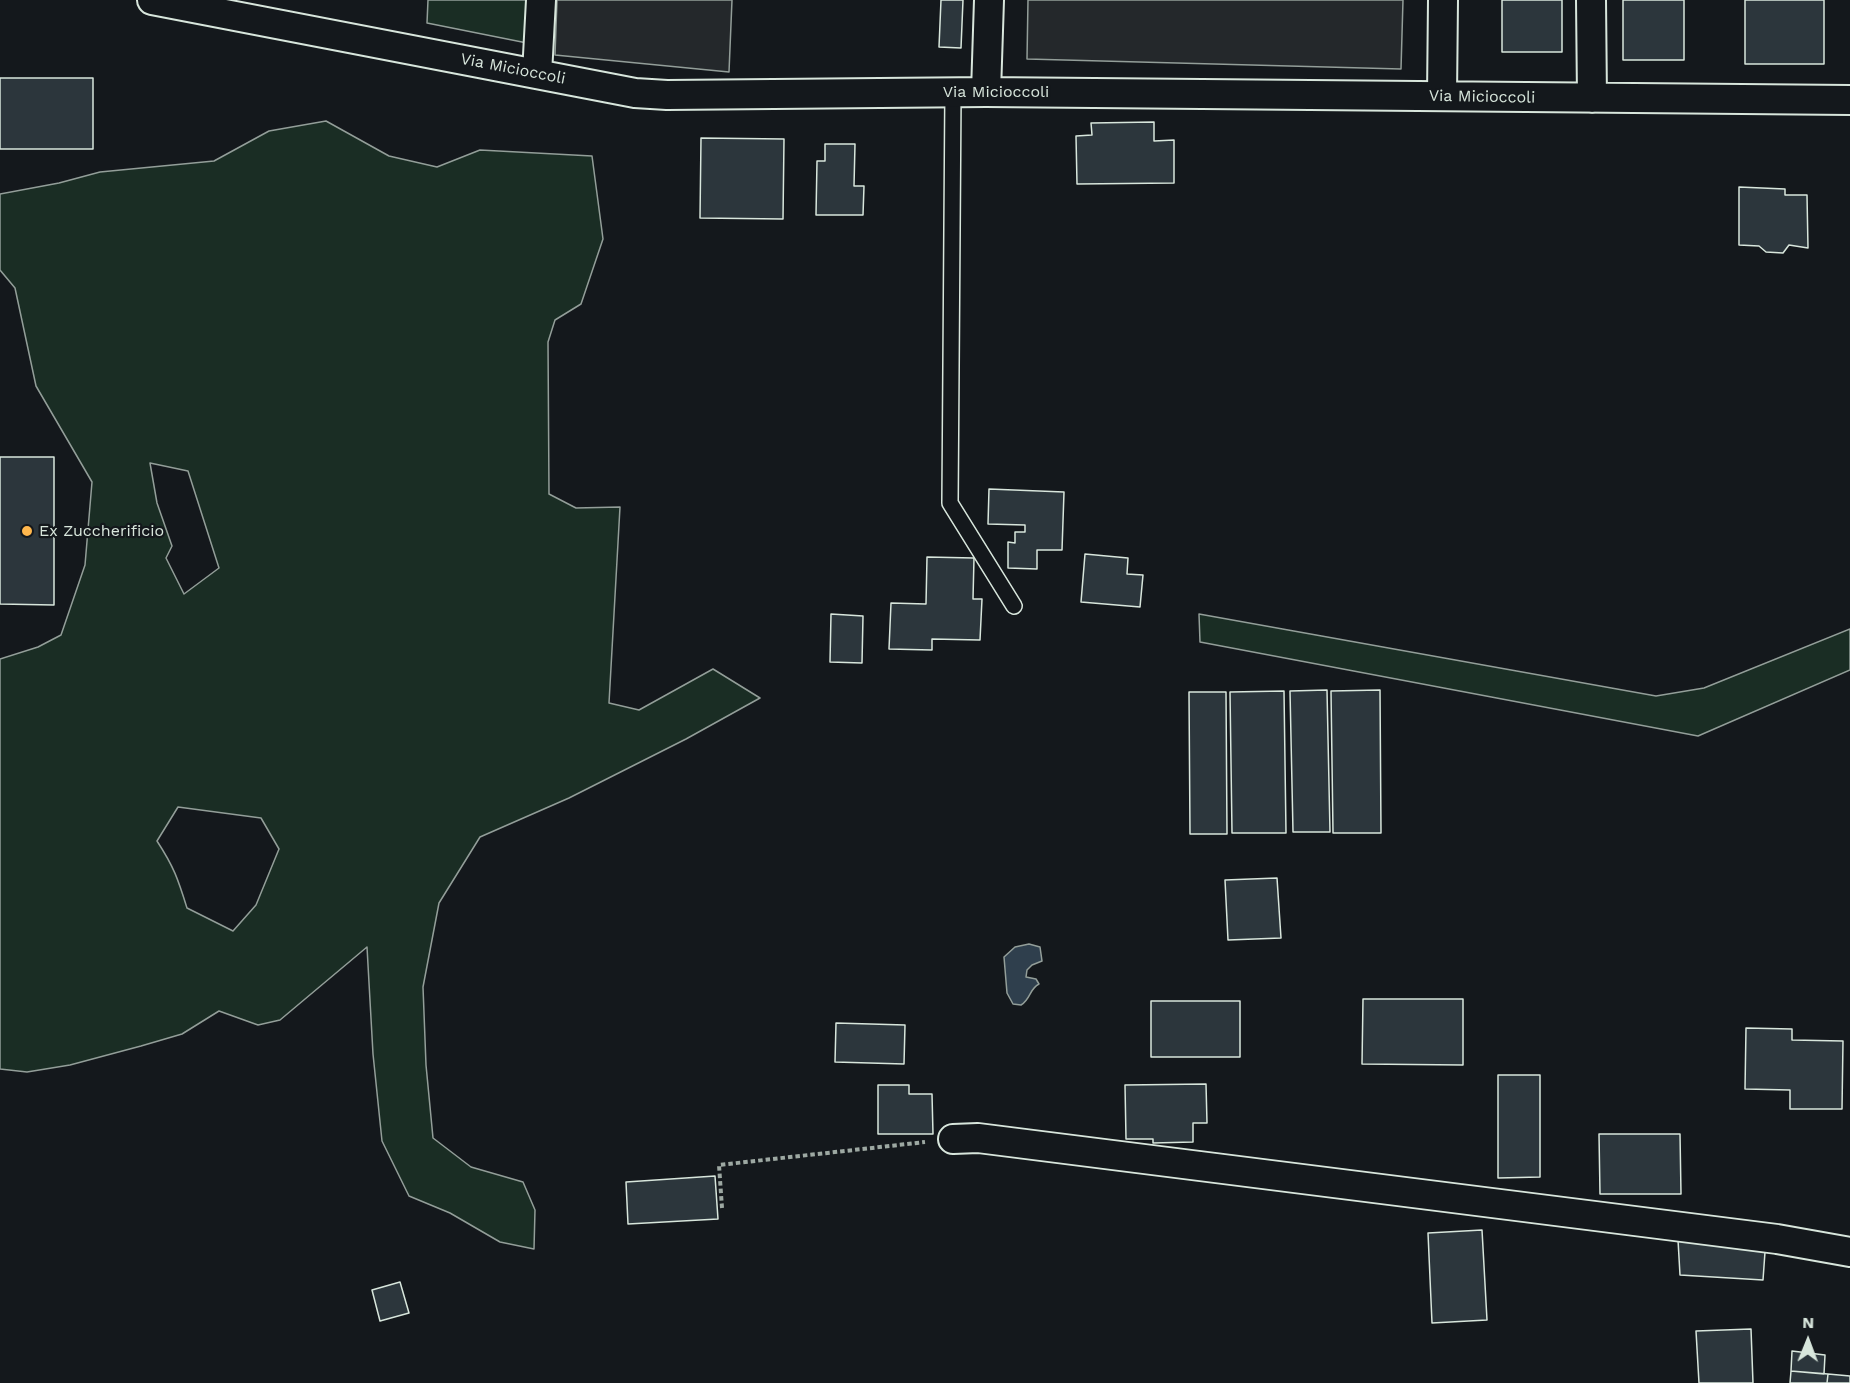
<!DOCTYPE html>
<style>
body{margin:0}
#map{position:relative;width:1850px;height:1383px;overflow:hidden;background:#14181c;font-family:"Work Sans",sans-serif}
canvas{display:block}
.north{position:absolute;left:1778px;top:1311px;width:60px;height:60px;-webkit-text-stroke:4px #14181c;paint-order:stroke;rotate:1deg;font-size:16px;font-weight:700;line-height:24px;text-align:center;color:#d8e6dc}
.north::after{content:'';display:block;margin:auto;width:21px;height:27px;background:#d8e6dc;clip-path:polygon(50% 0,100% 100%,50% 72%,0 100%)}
</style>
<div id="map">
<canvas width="1850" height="1383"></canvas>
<div class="north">N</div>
</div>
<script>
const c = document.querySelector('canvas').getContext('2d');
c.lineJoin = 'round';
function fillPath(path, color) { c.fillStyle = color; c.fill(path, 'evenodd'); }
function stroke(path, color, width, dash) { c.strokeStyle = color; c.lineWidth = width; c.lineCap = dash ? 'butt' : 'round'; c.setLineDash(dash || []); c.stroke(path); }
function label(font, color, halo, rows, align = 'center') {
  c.font = font + ' "Work Sans",sans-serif'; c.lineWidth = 4.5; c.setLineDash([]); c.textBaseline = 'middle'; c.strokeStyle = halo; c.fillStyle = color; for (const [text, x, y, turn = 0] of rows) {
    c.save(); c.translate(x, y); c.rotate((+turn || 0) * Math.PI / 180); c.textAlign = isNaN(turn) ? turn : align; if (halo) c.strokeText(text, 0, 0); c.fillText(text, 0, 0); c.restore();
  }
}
const green = new Path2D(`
 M 428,0 L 535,0 L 532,44 L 427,23 Z
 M 326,121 L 389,156 L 437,167 L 480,150 L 592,156 L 603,239 L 581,304 L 555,320 L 548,342 L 549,494 L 576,508 L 620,507 L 609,703 L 639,710 L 713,669 L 760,698 L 686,739 L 569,798 L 480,837 L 439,903 L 423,987 L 426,1065 L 433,1138 L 471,1167 L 523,1182 L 535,1210 L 534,1249 L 500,1242 L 450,1213 L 409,1196 L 382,1141 L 373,1054 L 367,947 L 280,1020 L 258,1025 L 219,1011 L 182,1034 L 141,1046 L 70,1065 L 27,1072 L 0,1069 L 0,659 L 38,647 L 61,635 L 85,565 L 92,482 L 36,386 L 15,288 L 0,270 L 0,194 L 59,183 L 100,172 L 214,161 L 269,131 ZM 150,463 L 188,471 L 219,568 L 184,594 L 166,558 L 172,546 L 157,503 ZM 178,807 L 261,818 L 279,849 L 256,905 L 233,931 L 187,908 C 178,879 174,867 157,841 Z
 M 1199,614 L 1656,696 L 1704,688 L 1850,629 L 1850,670 L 1698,736 L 1200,642 Z`);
fillPath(green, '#1a2d24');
stroke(green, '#939e99', 1.5);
const parking = new Path2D(`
 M 557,0 L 732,0 L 729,72 L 555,55 Z
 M 1028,0 L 1403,0 L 1401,69 L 1027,59 Z`);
fillPath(parking, '#24282b');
stroke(parking, '#939e99', 1.5);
const water = new Path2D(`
 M 1029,944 L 1040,947 L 1042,961 L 1032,965 L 1027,970 L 1026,977 L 1036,979 L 1039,984 C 1029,989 1031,999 1021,1005 L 1013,1004 L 1007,993 L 1004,957 L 1015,947 Z`);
fillPath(water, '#2f3f4d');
stroke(water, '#939e99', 1.5);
const building = new Path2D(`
 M 941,0 L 963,0 L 961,48 L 939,47 Z
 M 1502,0 L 1562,0 L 1562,52 L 1502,52 Z
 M 1623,0 L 1684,0 L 1684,60 L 1623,60 Z
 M 1745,0 L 1824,0 L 1824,64 L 1745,64 Z
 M 0,78 L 93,78 L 93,149 L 0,149 Z
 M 1154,122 L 1154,141 L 1174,140 L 1174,183 L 1077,184 L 1076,136 L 1092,135 L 1091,123 Z
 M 701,138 L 784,139 L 783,219 L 700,218 Z
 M 825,144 L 855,144 L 854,186 L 864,186 L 863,215 L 816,215 L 817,161 L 825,161 Z
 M 1739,187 L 1785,189 L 1785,195 L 1807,195 L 1808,248 L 1789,245 L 1783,253 L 1766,252 L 1759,246 L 1739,245 Z
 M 0,457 L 54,457 L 54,605 L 0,604 Z
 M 989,489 L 1064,492 L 1062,550 L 1037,550 L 1037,569 L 1008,568 L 1008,542 L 1015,543 L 1015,532 L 1025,532 L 1025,525 L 988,524 Z
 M 1085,554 L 1128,558 L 1127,574 L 1143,575 L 1140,607 L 1081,602 Z
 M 927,557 L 974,558 L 973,599 L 982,599 L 980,640 L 932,639 L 932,650 L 889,649 L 891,603 L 926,604 Z
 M 831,614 L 863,616 L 862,663 L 830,662 Z
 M 1327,690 L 1330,832 L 1293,832 L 1290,691 Z
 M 1380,690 L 1381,833 L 1333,833 L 1331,691 Z
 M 1284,691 L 1286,833 L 1232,833 L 1230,692 Z
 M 1189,692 L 1226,692 L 1227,834 L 1190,834 Z
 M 1277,878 L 1281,938 L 1228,940 L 1225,880 Z
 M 1363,999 L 1463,999 L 1463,1065 L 1362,1064 Z
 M 1151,1001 L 1240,1001 L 1240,1057 L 1151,1057 Z
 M 836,1023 L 905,1025 L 904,1064 L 835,1062 Z
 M 1746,1028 L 1792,1029 L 1792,1040 L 1843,1041 L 1842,1109 L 1790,1109 L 1790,1090 L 1745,1089 Z
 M 1498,1075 L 1540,1075 L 1540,1177 L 1498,1178 Z
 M 1206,1084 L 1207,1123 L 1193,1123 L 1193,1142 L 1153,1143 L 1153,1139 L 1126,1139 L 1125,1085 Z
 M 878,1085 L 909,1085 L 909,1094 L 932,1094 L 933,1134 L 878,1134 Z
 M 1599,1134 L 1680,1134 L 1681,1194 L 1600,1194 Z
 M 715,1176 L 718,1219 L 628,1224 L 626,1182 Z
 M 1482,1230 L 1487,1320 L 1432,1323 L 1428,1233 Z
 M 1678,1240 L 1765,1252 L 1763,1280 L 1680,1275 Z
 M 400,1282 L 409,1313 L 380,1321 L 372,1290 Z
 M 1751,1329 L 1753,1383 L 1699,1383 L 1696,1331 Z
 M 1792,1351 L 1825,1355 L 1824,1374 L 1791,1371 Z
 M 1791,1371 L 1828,1374 L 1827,1383 L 1790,1383 Z
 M 1828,1374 L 1850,1376 L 1850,1383 L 1827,1383 Z`);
fillPath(building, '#2c363c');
stroke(building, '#d8e6dc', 1.5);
const service = new Path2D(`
 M 953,92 L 950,503 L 1014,606`);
const minor = new Path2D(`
 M 152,0 L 635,93 L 667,95 L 986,92 L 1850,100
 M 1591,0 L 1592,98
 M 537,74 L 541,0
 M 986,92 L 989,0
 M 1442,96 L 1443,0
 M 953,1139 L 978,1138 L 1777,1239 L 1850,1252`);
stroke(service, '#d8e6dc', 18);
stroke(minor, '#d8e6dc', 32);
stroke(new Path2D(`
 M 722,1208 L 719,1165 L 925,1142`), '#9da8a2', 4, [4.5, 3]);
stroke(service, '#14181c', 15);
stroke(minor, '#14181c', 28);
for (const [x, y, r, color] of [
 [27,531,6,"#ffb74d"]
]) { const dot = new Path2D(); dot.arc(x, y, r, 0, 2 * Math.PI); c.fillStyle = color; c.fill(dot); stroke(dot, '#14181c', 2); }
label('16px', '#d8e6dc', '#14181c', [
 ["Via Micioccoli",513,69,11],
 ["Via Micioccoli",996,92],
 ["Via Micioccoli",1482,97,1]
]);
label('16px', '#d8e6dc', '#14181c', [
 ["Ex Zuccherificio",39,531]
], 'left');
</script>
